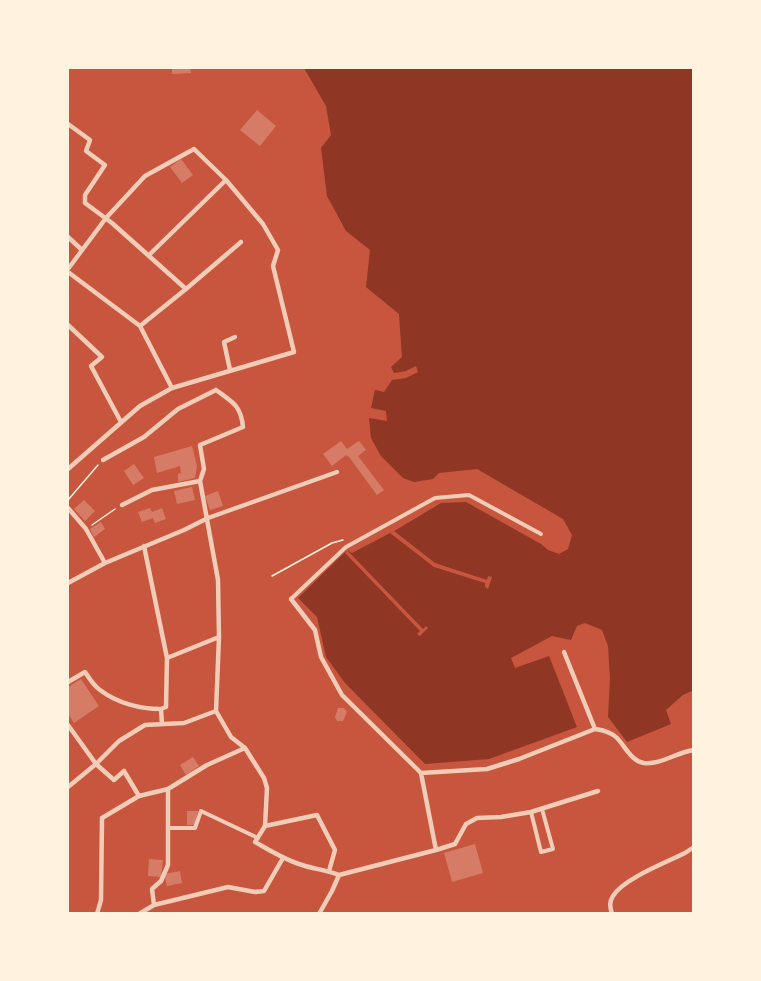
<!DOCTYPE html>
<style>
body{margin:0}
#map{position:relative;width:761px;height:981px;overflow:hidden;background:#c8553d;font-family:Inter,sans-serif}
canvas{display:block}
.frame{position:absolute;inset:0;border:69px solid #fff3e0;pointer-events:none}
</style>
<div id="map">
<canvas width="761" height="981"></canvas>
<div class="frame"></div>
</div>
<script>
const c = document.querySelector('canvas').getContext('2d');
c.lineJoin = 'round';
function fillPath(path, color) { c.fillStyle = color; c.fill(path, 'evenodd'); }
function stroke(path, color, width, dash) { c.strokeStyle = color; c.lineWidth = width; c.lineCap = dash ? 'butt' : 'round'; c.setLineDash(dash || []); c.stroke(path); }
fillPath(new Path2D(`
 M 304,68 L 693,68 L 694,690 L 683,695 L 666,710 L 671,724 L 627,742 L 608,717 L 610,678 L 608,646 L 602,630 L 585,623 L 577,626 L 571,640 L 552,636 L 511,658 L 515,668 L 549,656 L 577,727 L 489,759 L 425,764 L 345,683 L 326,657 L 317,617 L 298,598 L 347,550 L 352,553 L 396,530 L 441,503 L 466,502 L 541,544 L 548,550 L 559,554 L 568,549 L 572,535 L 563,519 L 477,469 L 439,473 L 433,479 L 414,482 L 403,478 L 381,456 L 371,438 L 369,418 L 387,421 L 386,411 L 371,408 L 375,390 L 384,392 L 392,380 L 406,378 L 418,372 L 416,366 L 406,371 L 394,373 L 391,367 L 402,357 L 399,314 L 366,287 L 370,250 L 346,231 L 327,196 L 321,148 L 331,135 L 326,106 Z`), '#8f3625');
fillPath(new Path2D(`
 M 394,531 L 435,563 L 487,580 L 488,576 L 492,577 L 488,589 L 485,587 L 485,583 L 434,567 L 390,533 Z
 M 347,550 L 423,629 L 426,626 L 428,628 L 420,636 L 417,634 L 420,631 L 345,553 Z`), '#c8553d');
fillPath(new Path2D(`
 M 172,68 L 190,68 L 191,73 L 172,74 Z
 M 257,110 L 276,126 L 260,146 L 240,130 Z
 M 181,159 L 193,175 L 182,183 L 170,167 Z
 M 341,441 L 347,449 L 359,441 L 366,450 L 358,456 L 384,490 L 377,495 L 349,457 L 346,455 L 332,466 L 323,454 Z
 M 192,446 L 197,466 L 195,478 L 178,482 L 178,474 L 181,473 L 180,466 L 157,473 L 154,457 Z
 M 134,464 L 144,478 L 133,485 L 124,471 Z
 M 192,487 L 195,500 L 177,504 L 174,491 Z
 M 218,491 L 223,506 L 210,510 L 205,496 Z
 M 84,500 L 95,511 L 85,521 L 74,509 Z
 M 150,508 L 152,512 L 162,508 L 166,519 L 155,523 L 153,518 L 142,522 L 138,512 Z
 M 101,522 L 105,529 L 94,537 L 90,529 Z
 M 81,679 L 99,706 L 74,723 L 68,714 L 68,687 Z
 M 338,708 L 344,708 L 347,712 L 343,721 L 337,721 L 335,717 Z
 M 193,757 L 199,766 L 186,775 L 180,765 Z
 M 187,811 L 198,811 L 195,825 L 187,825 Z
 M 475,844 L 483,873 L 452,882 L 444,853 Z
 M 149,859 L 163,860 L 161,877 L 148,876 Z
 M 180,871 L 182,883 L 167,886 L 164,874 Z`), '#d67c66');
stroke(new Path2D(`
 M 68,500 L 98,465
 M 92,525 L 115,509
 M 272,576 L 332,543 L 343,540`), '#fff3e0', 1.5);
stroke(new Path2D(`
 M 291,599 L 346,547 L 435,498 L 469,495 L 541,534
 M 531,812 L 541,852 L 553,849 L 542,809
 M 168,828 L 195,828 L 201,811 L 258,838`), '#f1ccb7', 4);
stroke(new Path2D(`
 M 68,124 L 90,140 L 86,151 L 105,165 L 85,195 L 85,203 L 112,223 L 186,289
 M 68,237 L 82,250
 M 149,255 L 226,180
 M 68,269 L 106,218 L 145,176 L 194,149 L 226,180 L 263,224 L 278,250 L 273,266 L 294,352 L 172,388 L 140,406 L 68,469
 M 68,272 L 140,326 L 172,388
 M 68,325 L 102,357 L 91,366 L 121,422
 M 140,326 L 186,289 L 241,242
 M 230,370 L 224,342 L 235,337
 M 216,390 C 232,402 241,405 243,427 L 200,445 L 204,469 L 200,481 L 218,580 L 219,637 L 216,711 L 231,737 L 245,748 L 264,778 L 267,788 L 265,826 L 255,842 C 271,851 285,860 302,865 C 314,869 327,870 339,875
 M 103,460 L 144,437 L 178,409 L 216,390
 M 122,505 L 152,490 L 200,481
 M 68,508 L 86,529 L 105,563
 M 144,546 L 167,658 L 166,707 L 161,709
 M 68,583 L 105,563 L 184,530 L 208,518 L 337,472
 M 291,599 L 315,630 L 321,657 L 342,695 L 421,773 L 436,850
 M 564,652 L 595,729
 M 167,658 L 219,637
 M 68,682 L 85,672 C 89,678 94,686 100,690 C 117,703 140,709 161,709 L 162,724
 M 68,725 L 96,764 L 114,780 L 124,771 L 139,796
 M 421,773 L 487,769 L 519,759 L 595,729 C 603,730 611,732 617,738 C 625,746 631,761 644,763 C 661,765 677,752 694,750
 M 68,787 L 96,764 L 119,741 L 145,725 L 184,723 L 216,711
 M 265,826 L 317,815 L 335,850 L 329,871
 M 339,875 L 436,850 L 455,844 L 466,824 L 477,818 L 501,817 L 531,812 L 598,791
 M 154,905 L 152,889 L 161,881 L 168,865 L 168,789
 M 97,914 L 101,900 L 102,818 L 139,796 L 168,789 L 207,765 L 245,748
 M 139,914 L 154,905 L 228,887 L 255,892 L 264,891 L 283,858
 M 319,914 L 332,891 L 339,875
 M 612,914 C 610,907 609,902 613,896 C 623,879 667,862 685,853 L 694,847`), '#f1ccb7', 4.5);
</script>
